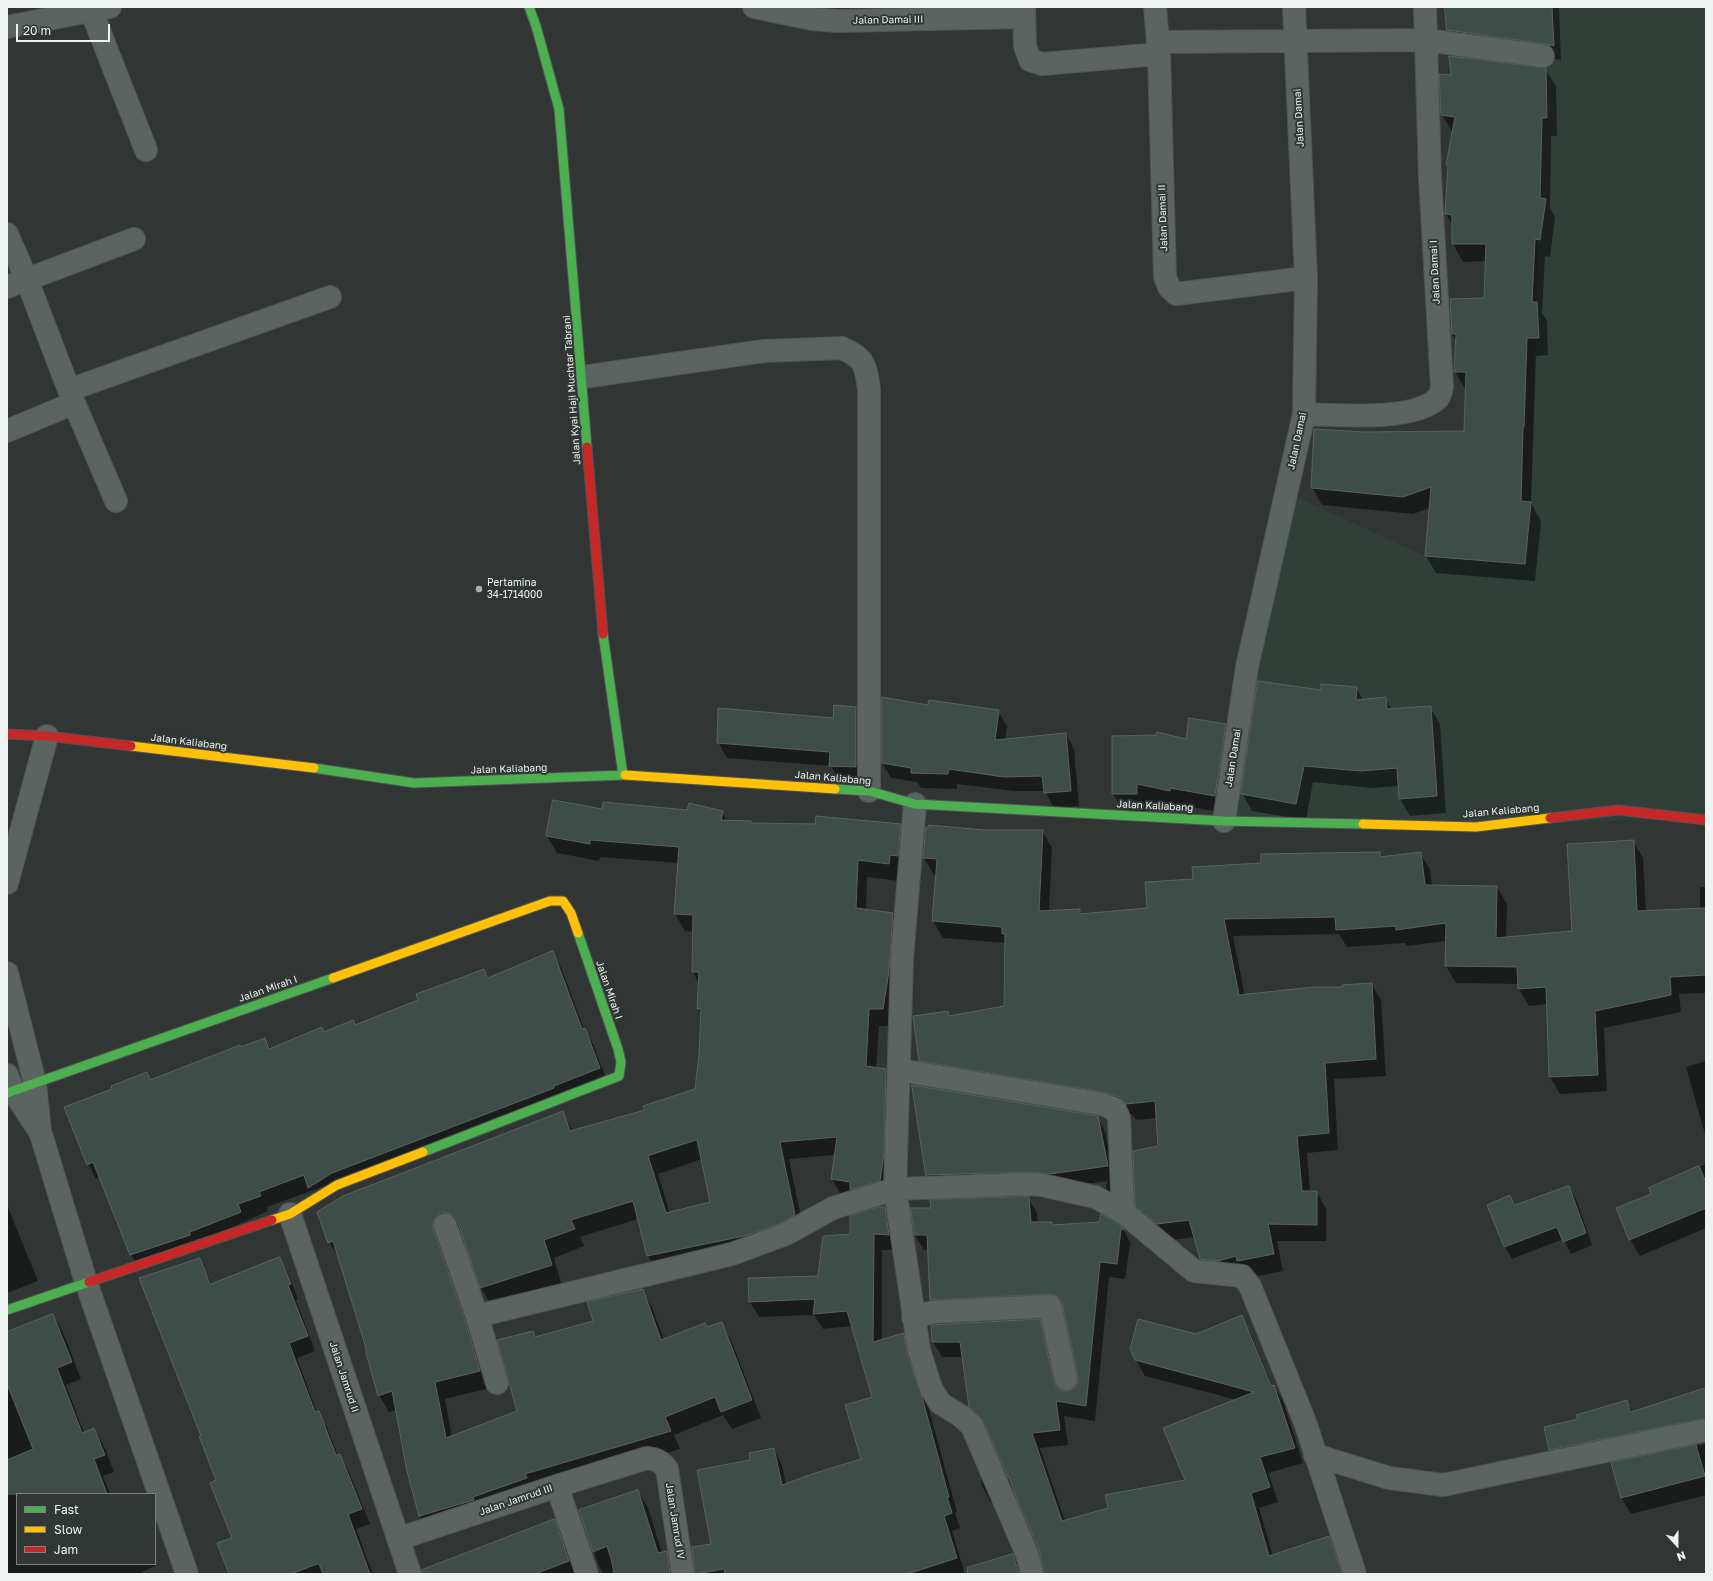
<!DOCTYPE html>
<style>
body{margin:0}
#map{position:relative;width:1713px;height:1581px;overflow:hidden;background:#313634;font-family:"Golos Text",sans-serif}
canvas{display:block}
.frame{position:absolute;inset:0;border:8px solid #eef3f1;pointer-events:none}
.legend{position:absolute;left:16px;top:1493px;width:140px;height:72px;box-sizing:border-box;background:#303734;border:1px solid #7c8280;margin:0;padding:5px 7px;list-style:none;font-size:12px;color:#eef3f1}
.legend li{display:flex;align-items:center;gap:8px;height:20px}
.legend b{width:20px;border:1px solid #7c8280}
.north{position:absolute;left:1657px;top:1525px;width:40px;height:40px;-webkit-text-stroke:3px #303734;paint-order:stroke;rotate:159deg;font-size:11px;font-weight:700;line-height:16px;text-align:center;color:#eef3f1}
.north::after{content:'';display:block;margin:auto;width:14px;height:18px;background:#eef3f1;clip-path:polygon(50% 0,100% 100%,50% 72%,0 100%)}
.scale{position:absolute;left:16px;top:24px;width:94px;height:18px;box-sizing:border-box;border:2px solid #eef3f1;border-top:0;padding-left:5px;font-size:12px;line-height:14px;white-space:nowrap;color:#eef3f1;-webkit-text-stroke:3px #303734;paint-order:stroke}
</style>
<div id="map">
<canvas width="1713" height="1581"></canvas>
<div class="frame"></div>
<ul class="legend">
<li><b style="height:5px;background:#4caf50"></b>Fast</li>
<li><b style="height:5px;background:#ffc107"></b>Slow</li>
<li><b style="height:5px;background:#c62828"></b>Jam</li>
</ul>
<div class="north">N</div>
<div class="scale">20 m</div>
</div>
<script>
const c = document.querySelector('canvas').getContext('2d');
c.lineJoin = 'round';
function fillPath(path, color) { c.fillStyle = color; c.fill(path, 'evenodd'); }
function stroke(path, color, width, dash) { c.strokeStyle = color; c.lineWidth = width; c.lineCap = dash ? 'butt' : 'round'; c.setLineDash(dash || []); c.stroke(path); }
function label(font, color, halo, rows, align = 'center') {
  c.font = font + ' "Golos Text",sans-serif'; c.lineWidth = 4; c.setLineDash([]); c.textBaseline = 'middle'; c.strokeStyle = halo; c.fillStyle = color; for (const [text, x, y, turn = 0] of rows) {
    c.save(); c.translate(x, y); c.rotate((+turn || 0) * Math.PI / 180); c.textAlign = isNaN(turn) ? turn : align; if (halo) c.strokeText(text, 0, 0); c.fillText(text, 0, 0); c.restore();
  }
}
fillPath(new Path2D(`
 M 1546,7 L 1706,7 L 1706,820 L 1686,817 L 1476,827 L 1224,821 L 1289,494 L 1425,556 L 1525,564 L 1531,502 L 1543,56 Z`), '#323f39');
fillPath(new Path2D(`
 M 1446,7 L 1559,7 L 1561,60 L 1456,45 L 1448,30 Z
 M 1545,69 L 1556,86 L 1557,136 L 1551,136 L 1550,208 L 1555,217 L 1550,257 L 1545,256 L 1542,313 L 1547,321 L 1548,355 L 1536,356 L 1531,503 L 1541,521 L 1535,581 L 1436,573 L 1426,556 L 1430,508 L 1413,514 L 1322,505 L 1312,487 L 1364,433 L 1465,432 L 1467,389 L 1465,389 L 1455,372 L 1456,340 L 1452,334 L 1485,299 L 1486,261 L 1463,262 L 1453,244 L 1453,227 L 1446,214 L 1453,133 L 1442,115 L 1452,76 Z
 M 1356,688 L 1363,700 L 1385,698 L 1392,710 L 1430,707 L 1440,724 L 1446,813 L 1410,816 L 1400,799 L 1399,786 L 1372,788 L 1313,782 L 1306,820 L 1252,811 L 1242,793 L 1322,691 Z
 M 882,698 L 929,706 L 998,711 L 1007,726 L 1005,740 L 1066,734 L 1074,749 L 1079,806 L 1054,808 L 1045,791 L 1014,791 L 957,784 L 957,789 L 921,788 L 917,782 L 891,778 L 882,763 Z
 M 856,708 L 865,724 L 865,783 L 839,781 L 831,766 L 727,758 L 718,742 L 834,719 Z
 M 1225,725 L 1235,742 L 1225,813 L 1180,805 L 1179,808 L 1146,800 L 1146,811 L 1123,811 L 1113,794 L 1186,740 Z
 M 603,810 L 722,812 L 728,822 L 751,822 L 752,824 L 900,825 L 910,843 L 898,881 L 867,877 L 866,910 L 893,914 L 903,931 L 893,1026 L 879,1026 L 876,1069 L 886,1070 L 896,1088 L 889,1198 L 842,1197 L 832,1179 L 835,1155 L 789,1159 L 804,1232 L 658,1273 L 648,1256 L 638,1219 L 580,1237 L 584,1246 L 554,1258 L 561,1283 L 491,1305 L 481,1288 L 462,1232 L 457,1230 L 490,1388 L 445,1399 L 452,1437 L 518,1412 L 533,1332 L 536,1337 L 595,1321 L 642,1290 L 652,1307 L 664,1340 L 721,1323 L 731,1340 L 761,1418 L 732,1429 L 723,1415 L 674,1435 L 680,1449 L 535,1492 L 430,1533 L 420,1516 L 397,1410 L 389,1412 L 379,1395 L 367,1347 L 340,1259 L 329,1242 L 562,1112 L 573,1131 L 646,1111 L 696,1090 L 700,1055 L 701,1014 L 698,1009 L 699,984 L 693,972 L 693,932 L 685,931 L 675,914 L 679,863 L 600,857 L 599,861 L 557,853 L 547,836 ZM 702,1159 L 711,1203 L 670,1214 L 658,1174 Z
 M 984,831 L 1042,831 L 1052,848 L 1049,912 L 1080,910 L 1082,914 L 1148,909 L 1194,880 L 1262,864 L 1379,853 L 1382,858 L 1420,853 L 1430,870 L 1432,886 L 1497,887 L 1507,904 L 1506,938 L 1573,932 L 1633,841 L 1643,858 L 1646,911 L 1700,909 L 1700,887 L 1706,887 L 1706,993 L 1679,994 L 1681,1012 L 1604,1028 L 1607,1091 L 1560,1094 L 1550,1077 L 1547,1004 L 1529,1006 L 1519,989 L 1519,984 L 1456,983 L 1446,966 L 1446,941 L 1407,946 L 1405,943 L 1347,947 L 1339,934 L 1233,936 L 1245,996 L 1343,988 L 1372,984 L 1381,1001 L 1386,1076 L 1334,1079 L 1338,1150 L 1307,1153 L 1310,1192 L 1317,1192 L 1326,1209 L 1326,1241 L 1277,1241 L 1283,1271 L 1248,1278 L 1210,1276 L 1200,1259 L 1194,1237 L 1168,1241 L 1146,1223 L 1136,1206 L 1159,1147 L 1157,1118 L 1137,1120 L 1131,1114 L 1115,1108 L 930,1077 L 920,1060 L 948,1012 L 950,1017 L 1005,1007 L 1006,943 L 943,938 L 933,921 L 936,875 L 934,875 L 924,858 ZM 1551,985 L 1551,987 L 1526,989 L 1526,987 Z
 M 552,953 L 561,967 L 584,1029 L 593,1044 L 608,1083 L 267,1207 L 268,1211 L 140,1269 L 131,1255 L 100,1178 L 96,1179 L 88,1164 L 114,1089 L 146,1073 L 151,1081 L 265,1039 L 271,1049 L 324,1033 L 355,1026 L 419,1000 L 483,971 L 488,978 Z
 M 1706,1061 L 1706,1138 L 1686,1067 Z
 M 913,1086 L 1097,1117 L 1105,1131 L 1115,1180 L 1111,1197 L 1106,1188 L 1107,1181 L 1058,1188 L 935,1189 L 927,1175 Z
 M 1706,1164 L 1706,1228 L 1640,1256 L 1630,1239 L 1652,1195 L 1650,1188 Z
 M 1568,1187 L 1576,1199 L 1592,1245 L 1571,1254 L 1563,1239 L 1512,1259 L 1505,1247 L 1510,1196 L 1515,1205 Z
 M 1028,1198 L 1037,1213 L 1038,1223 L 1051,1223 L 1053,1226 L 1115,1223 L 1123,1229 L 1131,1244 L 1130,1244 L 1125,1279 L 1109,1277 L 1095,1421 L 1064,1416 L 1068,1445 L 1040,1448 L 1065,1521 L 1109,1509 L 1186,1480 L 1237,1400 L 1145,1376 L 1136,1360 L 1241,1317 L 1250,1332 L 1272,1386 L 1274,1386 L 1283,1401 L 1303,1463 L 1268,1473 L 1278,1502 L 1259,1508 L 1273,1556 L 1329,1537 L 1338,1552 L 1345,1574 L 1045,1574 L 1039,1549 L 1013,1485 L 989,1432 L 979,1422 L 970,1406 L 963,1357 L 942,1357 L 933,1342 L 932,1326 L 1040,1320 L 1048,1336 L 1061,1391 L 1069,1392 L 1075,1389 L 1079,1383 L 1079,1377 L 1065,1310 L 1059,1309 L 940,1315 L 931,1300 L 928,1250 L 924,1250 L 915,1235 L 932,1209 Z
 M 7,1205 L 38,1281 L 7,1293 Z
 M 885,1208 L 893,1224 L 897,1250 L 882,1250 L 882,1341 L 903,1334 L 912,1350 L 915,1370 L 930,1413 L 957,1512 L 955,1513 L 960,1528 L 952,1531 L 965,1574 L 696,1574 L 713,1544 L 751,1461 L 774,1449 L 782,1465 L 786,1485 L 863,1459 L 873,1398 L 852,1326 L 823,1329 L 814,1315 L 759,1317 L 750,1302 L 749,1279 L 819,1277 L 851,1235 Z
 M 280,1258 L 288,1273 L 298,1299 L 296,1300 L 315,1351 L 297,1358 L 317,1413 L 327,1427 L 338,1456 L 340,1455 L 348,1470 L 370,1524 L 356,1529 L 373,1574 L 230,1574 L 233,1538 L 217,1481 L 202,1436 L 199,1259 L 212,1284 Z
 M 53,1315 L 63,1332 L 81,1379 L 66,1385 L 84,1433 L 94,1429 L 104,1446 L 114,1472 L 103,1476 L 110,1494 L 17,1494 L 17,1564 L 155,1564 L 155,1566 L 142,1572 L 143,1574 L 7,1574 L 7,1334 Z
 M 1706,1389 L 1706,1436 L 1560,1467 L 1550,1450 L 1579,1420 L 1626,1401 L 1632,1412 Z
 M 1706,1444 L 1706,1495 L 1631,1514 L 1621,1497 L 1612,1463 Z
 M 981,1479 L 988,1492 L 993,1502 L 991,1503 L 982,1486 Z
 M 638,1491 L 648,1508 L 662,1553 L 666,1552 L 676,1569 L 677,1574 L 603,1574 L 599,1566 L 580,1511 Z
 M 555,1521 L 563,1535 L 576,1574 L 423,1574 Z
 M 1013,1555 L 1023,1574 L 979,1574 Z`), '#0007');
const building = new Path2D(`
 M 1445,7 L 1552,7 L 1554,46 L 1545,44 L 1447,30 Z
 M 1449,56 L 1546,68 L 1547,118 L 1542,118 L 1540,198 L 1546,199 L 1540,240 L 1535,239 L 1532,302 L 1537,302 L 1539,338 L 1527,338 L 1524,427 L 1523,427 L 1521,501 L 1531,502 L 1525,564 L 1425,556 L 1431,487 L 1403,497 L 1311,488 L 1314,429 L 1364,432 L 1464,431 L 1466,372 L 1454,372 L 1456,334 L 1452,334 L 1450,299 L 1484,298 L 1486,244 L 1452,244 L 1452,215 L 1445,214 L 1448,166 L 1446,165 L 1455,117 L 1441,115 L 1439,74 L 1451,75 Z
 M 1258,681 L 1321,690 L 1321,684 L 1357,687 L 1356,700 L 1386,697 L 1387,709 L 1431,706 L 1437,796 L 1399,799 L 1397,768 L 1361,771 L 1304,766 L 1296,804 L 1241,794 Z
 M 882,697 L 928,705 L 929,700 L 999,710 L 995,740 L 1066,733 L 1071,791 L 1044,793 L 1042,776 L 1004,777 L 949,769 L 948,774 L 911,773 L 911,768 L 882,763 Z
 M 834,705 L 856,707 L 856,767 L 829,766 L 830,752 L 717,743 L 718,708 L 833,718 Z
 M 1189,718 L 1226,724 L 1215,796 L 1170,788 L 1170,791 L 1137,784 L 1137,794 L 1112,794 L 1112,736 L 1156,735 L 1157,732 L 1186,739 Z
 M 553,800 L 602,809 L 603,802 L 687,810 L 689,803 L 723,811 L 721,820 L 751,821 L 751,823 L 815,824 L 816,816 L 901,824 L 898,856 L 890,855 L 889,864 L 858,860 L 856,908 L 893,913 L 889,971 L 883,1009 L 869,1009 L 866,1066 L 886,1069 L 884,1153 L 880,1181 L 850,1190 L 850,1182 L 831,1179 L 837,1137 L 780,1142 L 795,1215 L 781,1223 L 744,1236 L 647,1256 L 633,1201 L 571,1220 L 575,1229 L 544,1240 L 552,1265 L 480,1288 L 457,1220 L 453,1215 L 447,1213 L 440,1213 L 436,1217 L 433,1222 L 433,1229 L 465,1320 L 480,1371 L 435,1382 L 446,1438 L 517,1411 L 497,1340 L 533,1331 L 535,1337 L 593,1321 L 587,1302 L 643,1289 L 661,1340 L 705,1323 L 707,1327 L 722,1322 L 752,1400 L 721,1412 L 715,1397 L 665,1417 L 671,1431 L 525,1474 L 527,1478 L 473,1497 L 474,1500 L 419,1516 L 407,1471 L 392,1391 L 378,1396 L 366,1353 L 366,1348 L 333,1241 L 328,1243 L 317,1212 L 343,1196 L 563,1111 L 570,1131 L 645,1110 L 643,1106 L 695,1089 L 699,1054 L 701,1009 L 697,1009 L 699,972 L 692,972 L 693,915 L 674,914 L 679,847 L 590,840 L 590,844 L 546,836 ZM 697,1140 L 710,1202 L 666,1213 L 648,1156 Z
 M 929,825 L 984,830 L 1043,830 L 1039,911 L 1080,909 L 1080,914 L 1147,908 L 1145,882 L 1193,879 L 1192,867 L 1261,863 L 1261,854 L 1380,852 L 1380,857 L 1421,852 L 1425,885 L 1497,886 L 1496,938 L 1572,931 L 1567,844 L 1634,840 L 1637,911 L 1706,908 L 1706,975 L 1670,977 L 1671,995 L 1595,1011 L 1598,1075 L 1549,1077 L 1546,987 L 1518,989 L 1517,967 L 1445,966 L 1446,923 L 1396,930 L 1396,926 L 1336,930 L 1335,917 L 1224,919 L 1239,995 L 1313,987 L 1342,987 L 1342,985 L 1372,983 L 1376,1059 L 1325,1063 L 1329,1133 L 1297,1136 L 1302,1191 L 1317,1191 L 1317,1225 L 1268,1224 L 1274,1254 L 1237,1261 L 1236,1256 L 1218,1261 L 1200,1259 L 1189,1220 L 1157,1224 L 1135,1206 L 1133,1151 L 1158,1146 L 1155,1101 L 1126,1104 L 1120,1097 L 1104,1092 L 919,1061 L 913,1016 L 948,1011 L 949,1016 L 1004,1006 L 1005,934 L 1002,934 L 1002,927 L 932,921 L 937,859 L 923,858 L 926,827 L 929,827 Z
 M 553,951 L 582,1029 L 585,1028 L 600,1068 L 554,1086 L 554,1088 L 332,1173 L 308,1188 L 304,1175 L 259,1192 L 261,1196 L 238,1204 L 241,1212 L 190,1232 L 190,1235 L 130,1255 L 93,1162 L 87,1165 L 64,1107 L 112,1089 L 111,1086 L 147,1072 L 150,1080 L 240,1045 L 241,1047 L 265,1038 L 269,1049 L 322,1027 L 324,1032 L 353,1020 L 355,1025 L 418,1000 L 416,994 L 455,980 L 484,969 L 487,978 Z
 M 912,1085 L 1098,1116 L 1108,1166 L 1049,1174 L 1029,1172 L 926,1175 Z
 M 1699,1166 L 1706,1182 L 1706,1208 L 1629,1240 L 1616,1208 L 1651,1194 L 1649,1188 Z
 M 1569,1186 L 1586,1233 L 1563,1242 L 1557,1227 L 1504,1247 L 1487,1205 L 1510,1195 L 1514,1205 Z
 M 1029,1197 L 1031,1222 L 1052,1222 L 1052,1225 L 1099,1222 L 1101,1214 L 1116,1222 L 1124,1229 L 1121,1229 L 1117,1264 L 1100,1262 L 1086,1406 L 1056,1401 L 1060,1430 L 1032,1433 L 1062,1521 L 1108,1508 L 1105,1495 L 1185,1480 L 1163,1428 L 1254,1392 L 1135,1360 L 1130,1349 L 1138,1319 L 1196,1334 L 1242,1315 L 1271,1386 L 1274,1385 L 1295,1448 L 1260,1457 L 1270,1487 L 1251,1493 L 1269,1556 L 1329,1536 L 1342,1574 L 1044,1574 L 1039,1549 L 1017,1499 L 1009,1477 L 1008,1477 L 983,1421 L 969,1407 L 960,1342 L 932,1342 L 931,1325 L 1040,1319 L 1054,1382 L 1057,1388 L 1062,1391 L 1068,1391 L 1075,1388 L 1078,1383 L 1078,1377 L 1062,1303 L 1055,1295 L 1049,1294 L 930,1300 L 927,1235 L 915,1235 L 910,1208 L 931,1208 L 930,1200 Z
 M 878,1207 L 885,1207 L 889,1235 L 874,1234 L 873,1342 L 904,1333 L 907,1354 L 922,1397 L 949,1497 L 947,1497 L 952,1513 L 944,1516 L 957,1558 L 907,1574 L 725,1574 L 724,1569 L 695,1574 L 692,1547 L 711,1544 L 697,1470 L 750,1460 L 749,1453 L 774,1448 L 782,1485 L 815,1473 L 861,1459 L 845,1405 L 872,1397 L 847,1311 L 813,1314 L 815,1299 L 749,1302 L 748,1278 L 818,1276 L 823,1236 L 850,1234 L 850,1216 Z
 M 280,1257 L 291,1284 L 288,1285 L 308,1336 L 289,1343 L 315,1412 L 319,1411 L 336,1455 L 340,1454 L 362,1509 L 348,1514 L 370,1574 L 323,1574 L 319,1564 L 317,1564 L 291,1574 L 229,1574 L 217,1543 L 232,1538 L 210,1483 L 216,1480 L 199,1436 L 201,1436 L 139,1278 L 200,1258 L 210,1284 Z
 M 53,1314 L 72,1362 L 57,1368 L 82,1433 L 94,1428 L 105,1455 L 94,1459 L 107,1494 L 7,1494 L 7,1460 L 33,1449 L 7,1384 L 7,1332 Z
 M 1706,1388 L 1706,1418 L 1549,1450 L 1544,1427 L 1578,1419 L 1576,1415 L 1627,1400 L 1630,1412 Z
 M 1696,1445 L 1705,1476 L 1621,1498 L 1611,1463 Z
 M 638,1490 L 658,1553 L 667,1551 L 670,1574 L 614,1574 L 612,1562 L 607,1546 L 593,1552 L 579,1510 Z
 M 555,1519 L 569,1561 L 535,1574 L 422,1574 L 422,1570 Z
 M 1013,1554 L 1019,1574 L 968,1574 L 967,1568 Z`);
fillPath(building, '#3d4e48');
stroke(building, '#5d615f', 1);
const street = new Path2D(`
 M 754,7 L 812,19 L 837,21 L 1024,17
 M 1024,7 L 1025,46 L 1030,60 L 1042,64 L 1159,54
 M 1155,7 L 1159,54 L 1165,277 L 1169,287 L 1176,294 L 1306,278
 M 91,10 L 146,150
 M 7,27 L 110,7
 M 1158,42 L 1426,40 L 1543,56
 M 7,234 L 27,280 L 74,403 L 116,501
 M 7,287 L 134,239
 M 583,377 L 764,351 L 842,348 C 866,359 865,365 869,389 L 869,791
 M 69,390 L 330,297
 M 1304,414 C 1337,415 1414,422 1438,398 C 1440,396 1441,391 1442,387 L 1430,177 L 1425,7
 M 7,431 L 74,403
 M 915,804 L 902,958 L 895,1189 L 919,1350 L 931,1388 L 940,1403 L 961,1416 L 972,1426 L 1027,1554 L 1032,1574
 M 1224,821 L 1247,667 L 1304,414 L 1306,278 L 1294,7
 M 7,883 L 47,736
 M 7,973 L 35,1083 L 40,1131 L 86,1282 L 187,1574
 M 899,1070 L 1102,1104 L 1115,1109 L 1119,1118 L 1123,1212
 M 7,1075 L 13,1091 L 38,1129
 M 290,1214 L 410,1574
 M 445,1225 L 477,1316
 M 913,1317 L 934,1312 L 1050,1306 L 1066,1379
 M 497,1383 L 477,1316 L 732,1254 L 786,1234 L 833,1208 L 895,1189 L 1029,1184 L 1042,1185 L 1095,1197 L 1123,1212 L 1194,1271 L 1242,1276 L 1250,1286 L 1305,1422 L 1355,1574
 M 1315,1455 L 1389,1478 L 1443,1485 L 1706,1430
 M 557,1486 L 587,1574
 M 398,1539 L 557,1486 L 647,1458 C 656,1459 661,1461 667,1469 L 683,1574`);
const fast = new Path2D(`
 M 529,7 L 536,26 L 559,109 L 587,447
 M 603,634 L 623,775
 M 314,768 L 414,783 L 625,775
 M 835,789 L 869,791 L 915,804 L 1224,821 L 1363,824
 M 7,1093 L 333,978
 M 423,1152 L 619,1076 L 621,1062 L 618,1049 L 578,933
 M 7,1310 L 89,1282`);
const slow = new Path2D(`
 M 131,746 L 314,768
 M 625,775 L 835,789
 M 1363,824 L 1476,827 L 1550,818
 M 333,978 L 550,901 L 563,901 L 571,913 L 578,933
 M 272,1220 L 290,1214 L 337,1185 L 423,1152`);
const jam = new Path2D(`
 M 587,447 L 603,634
 M 7,734 L 47,736 L 131,746
 M 1550,818 L 1618,810 L 1706,820
 M 89,1282 L 272,1220`);
stroke(street, '#505352', 24);
stroke(fast, '#505352', 11);
stroke(slow, '#505352', 11);
stroke(jam, '#505352', 11);
stroke(street, '#5b6460', 22);
stroke(fast, '#4caf50', 9);
stroke(slow, '#ffc107', 9);
stroke(jam, '#c62828', 9);
for (const [x, y, r, color] of [
 [479,589,4,"#acb1af"]
]) { const dot = new Path2D(); dot.arc(x, y, r, 0, 2 * Math.PI); c.fillStyle = color; c.fill(dot); stroke(dot, '#303734', 1.5); }
label('10px', '#eef3f1', '#303734', [
 ["Jalan Damai III",888,20,-1],
 ["Jalan Damai",1299,118,-93],
 ["Jalan Damai II",1163,218,-92],
 ["Jalan Damai I",1435,272,-93],
 ["Jalan Kyai Haji Muchtar Tabrani",572,390,-94],
 ["Jalan Damai",1297,441,-78],
 ["Jalan Kaliabang",189,742,7],
 ["Jalan Damai",1233,758,-81],
 ["Jalan Kaliabang",509,769,-2],
 ["Jalan Kaliabang",833,778,5],
 ["Jalan Kaliabang",1155,806,3],
 ["Jalan Kaliabang",1501,811,-5],
 ["Jalan Mirah I",268,989,-19],
 ["Jalan Mirah I",609,990,71],
 ["Jalan Jamrud II",344,1377,72],
 ["Jalan Jamrud III",516,1500,-19],
 ["Jalan Jamrud IV",675,1521,81]
]);
label('10px', '#eef3f1', '#303734', [
 ["Pertamina",487,583],
 ["34-1714000",487,595]
], 'left');
</script>
